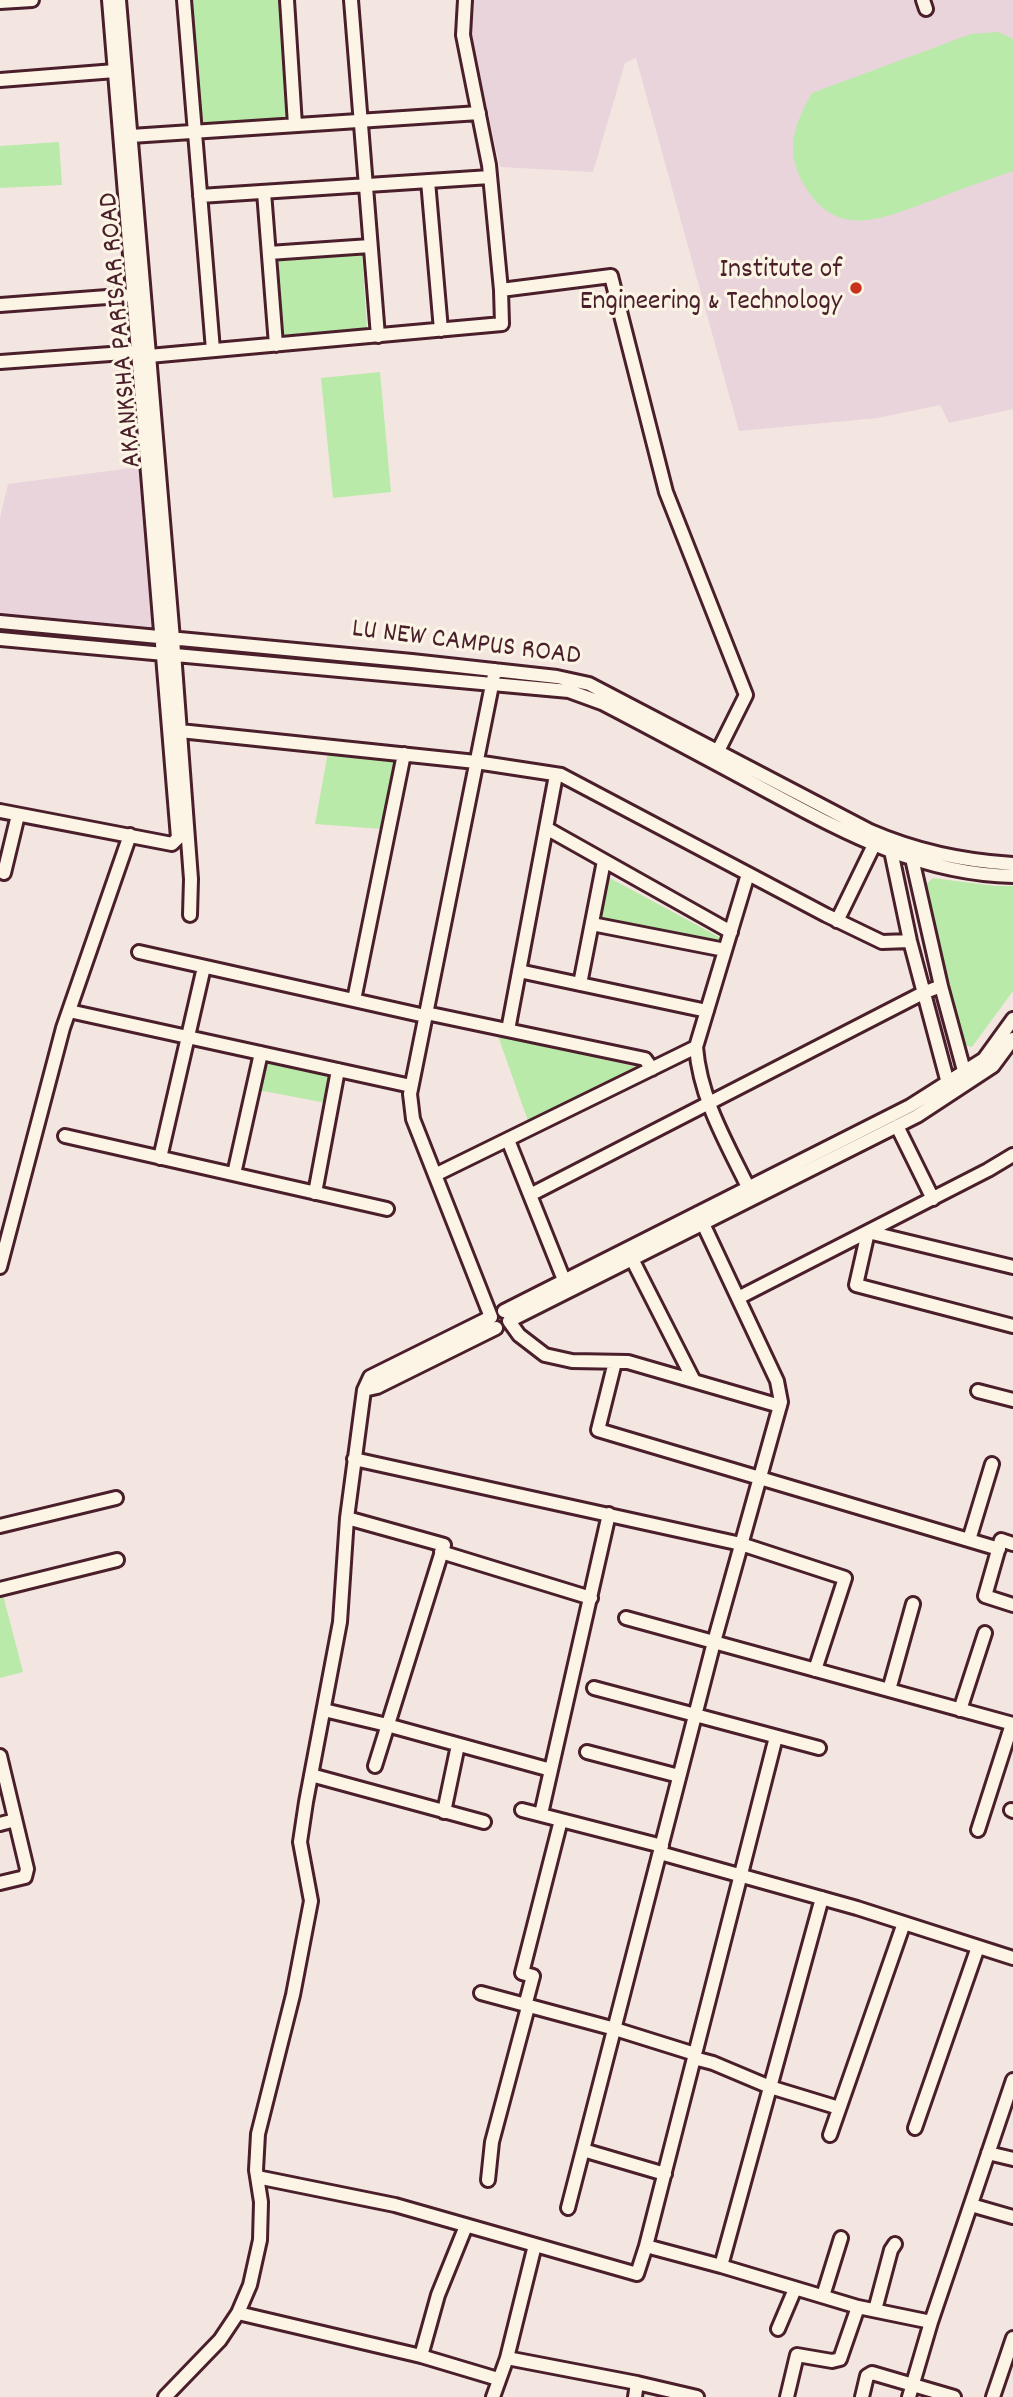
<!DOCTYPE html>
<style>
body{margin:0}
canvas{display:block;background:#f3e6e1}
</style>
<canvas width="1013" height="2397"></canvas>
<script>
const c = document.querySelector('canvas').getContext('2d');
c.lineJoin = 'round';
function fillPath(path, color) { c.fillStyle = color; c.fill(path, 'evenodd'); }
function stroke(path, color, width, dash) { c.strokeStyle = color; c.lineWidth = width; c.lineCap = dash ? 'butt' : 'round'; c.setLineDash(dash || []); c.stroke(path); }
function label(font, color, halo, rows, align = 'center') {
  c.font = font + ' Dekko,sans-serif'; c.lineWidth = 6; c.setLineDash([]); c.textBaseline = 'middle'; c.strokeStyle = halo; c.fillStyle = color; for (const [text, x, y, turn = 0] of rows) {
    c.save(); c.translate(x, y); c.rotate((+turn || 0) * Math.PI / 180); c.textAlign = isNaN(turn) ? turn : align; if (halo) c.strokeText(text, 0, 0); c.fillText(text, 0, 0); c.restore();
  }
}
fillPath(new Path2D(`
 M 474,0 L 1013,0 L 1013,409 L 949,423 L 940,405 L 878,418 L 739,431 L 636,58 L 625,63 L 593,172 L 500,167 L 471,37 Z
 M 139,467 L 153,627 L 0,614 L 0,518 L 8,484 Z`), '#e9d4dc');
fillPath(new Path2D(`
 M 192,0 L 280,0 L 287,117 L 202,123 Z
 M 998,32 L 1013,39 L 1013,171 C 986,180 959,190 933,200 C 883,218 836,242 803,183 C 784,149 795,123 812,93 L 971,34 Z
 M 59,142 L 62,185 L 0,188 L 0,146 Z
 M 362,254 L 367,329 L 283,335 L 278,261 Z
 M 380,372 L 391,492 L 333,498 L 321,378 Z
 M 328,752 L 397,758 L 382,829 L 315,824 Z
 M 608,877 L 719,937 L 719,942 L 601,920 Z
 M 933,878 L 995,886 L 1013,886 L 1013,991 L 972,1047 L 959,1044 L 922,888 Z
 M 498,1036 L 638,1067 L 528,1121 Z
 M 266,1061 L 331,1077 L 326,1103 L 258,1090 Z
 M 3,1595 L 23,1672 L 0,1678 L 0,1596 Z`), '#baeaa9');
const minor = new Path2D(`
 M 119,0 L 173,639 L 191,879 L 190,915
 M 184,0 L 213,350
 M 287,0 L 295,125
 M 351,0 L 378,336
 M 465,0 L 463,35 L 489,165 L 501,290 L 611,276 L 666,492 L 746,695 L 714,759
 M 923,0 L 926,9
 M 0,2 L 32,0
 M 0,80 L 115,71
 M 123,133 L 131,136 L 479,113
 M 428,181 L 441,330
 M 264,192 L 276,345
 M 200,196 L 490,177
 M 269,253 L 370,246
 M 0,305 L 134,295
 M 0,362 L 138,352 L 149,356 L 502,324 L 501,290
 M 0,622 L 412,661 L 557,677 L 589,684 L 870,831 C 916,851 962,861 1013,864
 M 0,639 L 569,691 L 602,703 C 654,730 706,758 758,786 C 840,830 917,874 1013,876
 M 180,731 L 476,762 L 561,775 L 826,915 L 882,942 L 910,941
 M 0,811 L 172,844 L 178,838 L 109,0
 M 546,828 L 731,932
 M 890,846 L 910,941 L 949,1087
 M 911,854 L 941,986 L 966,1078
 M 4,873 L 18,815
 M 837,921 L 874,845
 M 592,924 L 725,950
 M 139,952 L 425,1016
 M 519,971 L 707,1011
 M 580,984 L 604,861
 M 354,1000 L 404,754
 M 69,1011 L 411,1086
 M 426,1013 L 645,1059 L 652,1069
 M 508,1030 L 556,775
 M 897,1126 L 933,1199
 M 65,1136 L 387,1209
 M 508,1140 L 564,1280
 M 160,1158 L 204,967
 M 234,1174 L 261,1053
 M 435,1175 L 696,1047
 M 748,1187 C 726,1142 700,1098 696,1047 L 748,874
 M 315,1193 L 338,1070
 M 530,1195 L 923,993 L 941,986
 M 632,1259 L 694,1381
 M 0,1267 L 63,1028 L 130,835
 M 1013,1267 L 868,1232 L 856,1285 L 1013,1326
 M 738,1298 L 988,1170 L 1013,1155
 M 504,1311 L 910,1106 L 984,1059 L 1013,1019
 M 615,1362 L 598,1430 L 999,1549
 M 364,1390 L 377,1387 L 496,1328
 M 978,1391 L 1013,1400
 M 780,1406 L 628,1362 L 572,1361 L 545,1355 L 519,1335 L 509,1321 L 917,1116 L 993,1066 L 1013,1039
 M 354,1459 L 741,1544 L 845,1578 L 815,1670
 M 347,1518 L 444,1545 L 375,1766
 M 0,1526 L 116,1498
 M 969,1540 L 992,1464
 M 1013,1544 L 1001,1540 L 985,1596 L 1013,1605
 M 441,1552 L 591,1598
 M 0,1589 L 117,1560
 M 626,1618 L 1013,1724
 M 594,1688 L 819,1748
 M 889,1690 L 913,1604
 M 324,1710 L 387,1725 L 551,1770
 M 960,1710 L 985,1633
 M 587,1752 L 679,1776
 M 0,1756 L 27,1869 L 25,1877 L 0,1883
 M 311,1775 L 484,1822
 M 522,1810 L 662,1846
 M 1011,1810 L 1013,1811
 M 444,1812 L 458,1745
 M 541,1814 L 609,1514
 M 0,1824 L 15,1820
 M 978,1830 L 1012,1724
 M 660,1853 L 857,1908 L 1013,1958
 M 481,1993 L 615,2029 L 695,2054
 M 525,2006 L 533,1976 L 522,1973 L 561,1820
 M 694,2058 L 713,2063 L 770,2087 L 839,2108
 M 915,2128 L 978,1947
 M 830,2135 L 904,1923
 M 583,2150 L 665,2174
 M 988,2153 L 1013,2159
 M 257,2177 L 395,2205 L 637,2274 L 646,2246 L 721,2266 L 858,2307
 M 488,2180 L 492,2142 L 528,2007
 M 971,2205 L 1013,2217
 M 568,2208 L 714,1642 L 781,1402 L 777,1381 L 698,1213
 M 646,2246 L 776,1737
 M 721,2266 L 822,1898
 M 823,2296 L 841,2238
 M 875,2310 L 891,2250 L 895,2244
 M 238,2313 L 421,2356 L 498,2379
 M 778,2329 L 795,2289
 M 421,2356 L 438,2295 L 466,2226
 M 507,2358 L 637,2383
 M 165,2397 L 220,2340 L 238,2313 L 250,2285 L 260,2240 L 261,2202 L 256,2170 L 258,2134 L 293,1995 L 311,1901 L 300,1842 L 306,1802 L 340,1622 L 347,1518 L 364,1390 L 370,1377 L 491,1317 L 413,1119 L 410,1094 L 495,670
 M 493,2397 L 507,2358 L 535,2245
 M 635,2397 L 637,2383 L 697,2397
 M 787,2397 L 797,2355 L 832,2361 L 840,2359 L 858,2307 L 931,2322
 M 862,2397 L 867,2376 L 872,2373 L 954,2397
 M 909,2397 L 931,2322 L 1013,2080
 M 993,2397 L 1013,2338`);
stroke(minor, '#4a1f2b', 18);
stroke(minor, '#fcf5e5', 12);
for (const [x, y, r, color] of [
 [856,288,7,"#c8321e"]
]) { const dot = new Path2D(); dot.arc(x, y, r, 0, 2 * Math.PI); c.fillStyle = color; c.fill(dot); stroke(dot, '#fcf5e5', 2.5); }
label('28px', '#4a1f2b', '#fcf5e5', [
 ["Institute of",842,272],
 ["Engineering & Technology",842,304]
], 'right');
label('28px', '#4a1f2b', '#fcf5e5', [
 ["AKANKSHA PARISAR ROAD",123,330,-95],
 ["LU NEW CAMPUS ROAD",466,645,7]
]);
</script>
